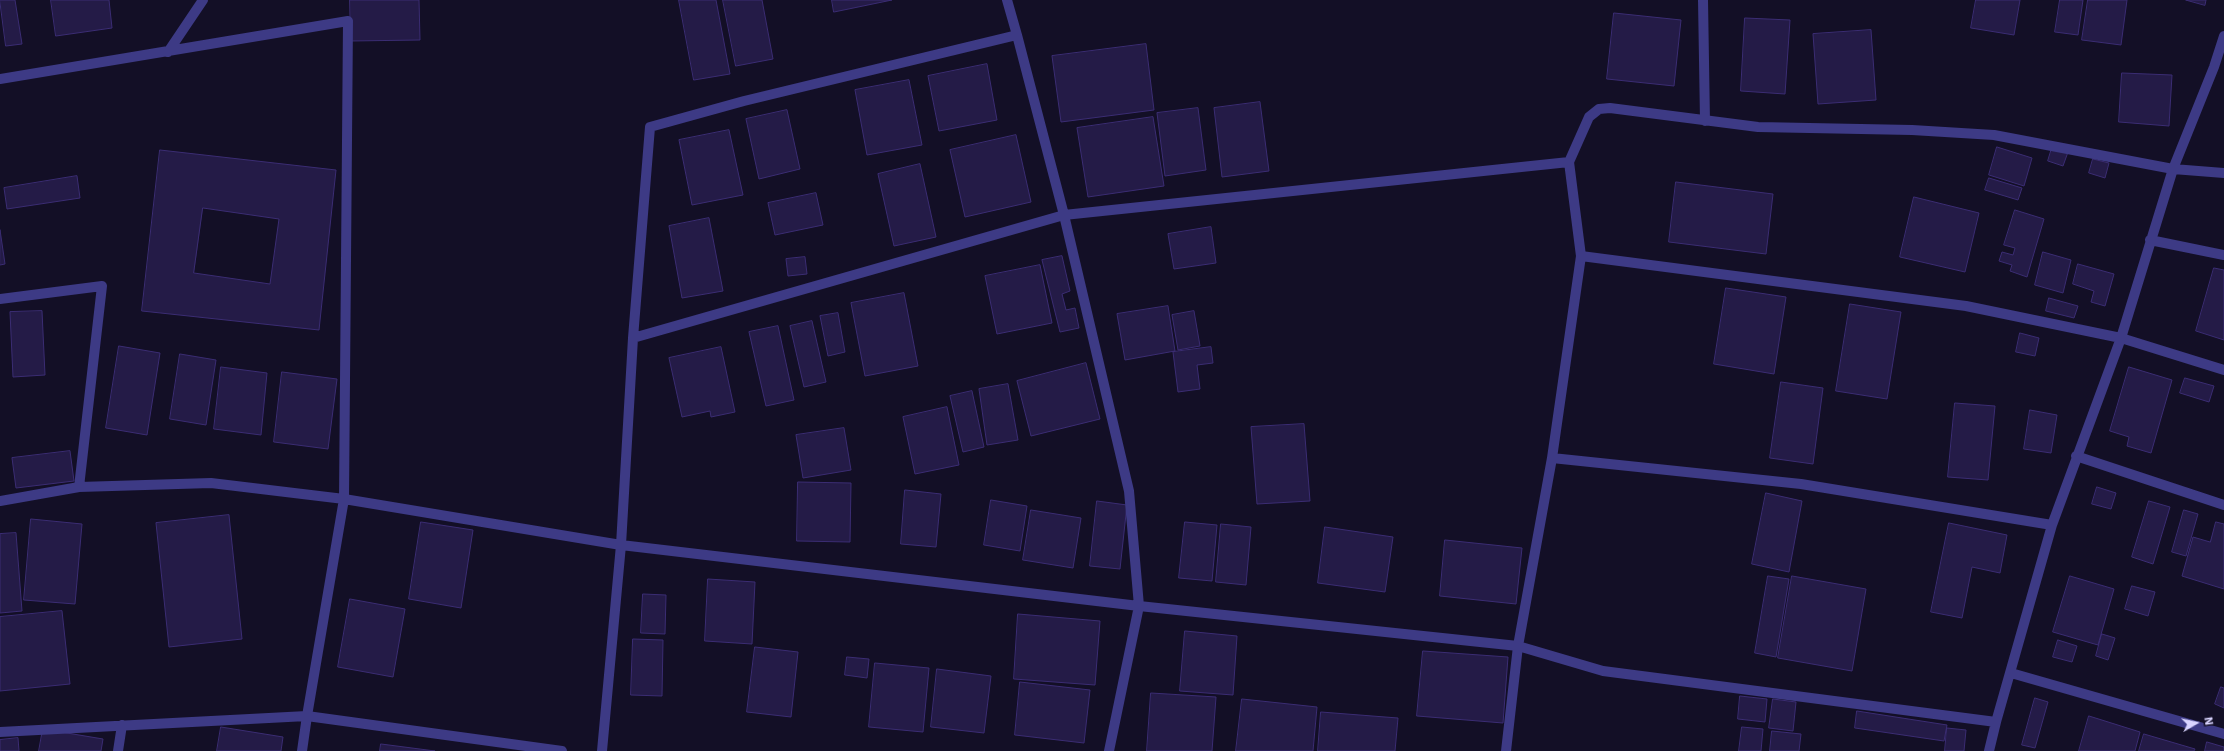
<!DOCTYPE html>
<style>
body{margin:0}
#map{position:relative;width:2224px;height:751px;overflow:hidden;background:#130f26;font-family:"Work Sans",sans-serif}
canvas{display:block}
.north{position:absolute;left:2176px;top:703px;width:40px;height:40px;-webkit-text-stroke:3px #130f26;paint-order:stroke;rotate:81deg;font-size:11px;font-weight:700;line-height:16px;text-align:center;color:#d9d4ff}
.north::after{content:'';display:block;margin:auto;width:14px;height:18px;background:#d9d4ff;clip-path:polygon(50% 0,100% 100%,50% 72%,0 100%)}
</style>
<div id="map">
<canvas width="2224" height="751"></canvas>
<div class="north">N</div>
</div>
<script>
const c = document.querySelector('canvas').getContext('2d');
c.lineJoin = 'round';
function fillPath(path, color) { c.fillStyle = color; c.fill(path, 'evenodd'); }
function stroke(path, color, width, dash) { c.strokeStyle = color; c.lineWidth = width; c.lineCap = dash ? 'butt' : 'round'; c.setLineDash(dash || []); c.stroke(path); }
const building = new Path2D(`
 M 0,0 L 15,0 L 22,44 L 6,46 Z
 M 51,0 L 109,0 L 112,28 L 56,36 Z
 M 350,0 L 419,0 L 420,40 L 351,41 Z
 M 679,0 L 716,0 L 730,74 L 694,80 Z
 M 723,0 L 762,0 L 773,59 L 736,66 Z
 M 832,0 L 892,0 L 834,12 Z
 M 1976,0 L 2020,0 L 2014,35 L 1971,28 Z
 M 2060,0 L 2083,0 L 2078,35 L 2055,32 Z
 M 2088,0 L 2127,0 L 2121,45 L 2082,40 Z
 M 2186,0 L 2206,0 L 2205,5 Z
 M 1614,13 L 1681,20 L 1674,86 L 1607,79 Z
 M 1745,18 L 1790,20 L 1785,94 L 1741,91 Z
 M 1871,30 L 1876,100 L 1818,104 L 1813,34 Z
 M 1146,44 L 1154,110 L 1061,122 L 1052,56 Z
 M 987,64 L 997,120 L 939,131 L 928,76 Z
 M 2122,73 L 2172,75 L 2169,126 L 2119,122 Z
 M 909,80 L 922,145 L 867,155 L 855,90 Z
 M 1260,102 L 1269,171 L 1222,177 L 1214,108 Z
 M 1198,108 L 1206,170 L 1165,176 L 1157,113 Z
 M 787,110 L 800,169 L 759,179 L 746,119 Z
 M 1153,117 L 1164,186 L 1088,197 L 1077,128 Z
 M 729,130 L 743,195 L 692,205 L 679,140 Z
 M 1016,135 L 1031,202 L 965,217 L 950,150 Z
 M 1997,147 L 2032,158 L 2024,186 L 1989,175 Z
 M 2052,148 L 2068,152 L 2063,166 L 2048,161 Z
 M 160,150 L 336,170 L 319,330 L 142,311 ZM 203,208 L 279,219 L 270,284 L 194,273 Z
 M 2093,159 L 2109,163 L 2105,178 L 2089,173 Z
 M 920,164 L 936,237 L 894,246 L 878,174 Z
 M 77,176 L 80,198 L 7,209 L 4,188 Z
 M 1989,178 L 2022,188 L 2018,200 L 1985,190 Z
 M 1676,182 L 1773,194 L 1766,254 L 1669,242 Z
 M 816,193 L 823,225 L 775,235 L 768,203 Z
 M 1914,197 L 1979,213 L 1965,272 L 1900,257 Z
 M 2015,210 L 2044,219 L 2027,277 L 2010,271 L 2012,265 L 1999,261 L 2002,252 L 2013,255 L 2015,248 L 2004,245 Z
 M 709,218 L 723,291 L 682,298 L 669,226 Z
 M 1211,227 L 1216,263 L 1174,269 L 1168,234 Z
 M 0,230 L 5,264 L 0,265 Z
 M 2043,252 L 2071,260 L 2063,293 L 2035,285 Z
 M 1062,256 L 1070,291 L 1062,294 L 1066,310 L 1075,308 L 1079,328 L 1060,332 L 1042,260 Z
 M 805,257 L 807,274 L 788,276 L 786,259 Z
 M 2078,264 L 2114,274 L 2105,306 L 2091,302 L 2094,291 L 2073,284 Z
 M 1040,265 L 1052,323 L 997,334 L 985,276 Z
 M 2214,268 L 2224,270 L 2224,340 L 2196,331 Z
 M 1726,288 L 1786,297 L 1774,374 L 1714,364 Z
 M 904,293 L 918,366 L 865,376 L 851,303 Z
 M 2049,298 L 2078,306 L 2074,318 L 2046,311 Z
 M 1850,304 L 1901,312 L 1887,399 L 1836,391 Z
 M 1168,306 L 1175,351 L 1125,360 L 1117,314 Z
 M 42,311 L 45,375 L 13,377 L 10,312 Z
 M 1194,311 L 1200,346 L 1178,350 L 1172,315 Z
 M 838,313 L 845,352 L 828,356 L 820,316 Z
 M 812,321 L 826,382 L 804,387 L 790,326 Z
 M 778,326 L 794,400 L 766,406 L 749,332 Z
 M 2020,333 L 2039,338 L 2035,356 L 2016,352 Z
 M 119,346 L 160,353 L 147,435 L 106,428 Z
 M 721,347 L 735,412 L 711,417 L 710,411 L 682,417 L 669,358 Z
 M 1211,347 L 1213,363 L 1197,365 L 1200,389 L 1178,392 L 1173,352 Z
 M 180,354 L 216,360 L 206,425 L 170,419 Z
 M 1086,363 L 1100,419 L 1031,436 L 1017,381 Z
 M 221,367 L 267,373 L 261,435 L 214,429 Z
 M 2129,367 L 2172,380 L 2151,453 L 2127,446 L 2129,437 L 2110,431 Z
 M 282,372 L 337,379 L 328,449 L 274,442 Z
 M 2185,378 L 2214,386 L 2209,402 L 2180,393 Z
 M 1781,382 L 1823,388 L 1813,464 L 1770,458 Z
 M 1008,384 L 1018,440 L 987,445 L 979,389 Z
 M 972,391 L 984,447 L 963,452 L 950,396 Z
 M 1955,403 L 1995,406 L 1988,480 L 1948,477 Z
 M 947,407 L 959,465 L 915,474 L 903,417 Z
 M 2030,410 L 2057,415 L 2051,453 L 2024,449 Z
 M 1304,424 L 1310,501 L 1257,504 L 1251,427 Z
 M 844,428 L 851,470 L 803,478 L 796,435 Z
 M 70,451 L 74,481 L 16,488 L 12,458 Z
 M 798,482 L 851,483 L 850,542 L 797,541 Z
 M 2097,487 L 2116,493 L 2111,509 L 2092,504 Z
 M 905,490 L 941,494 L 936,547 L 901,544 Z
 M 1766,493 L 1802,501 L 1789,572 L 1752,564 Z
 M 991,500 L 1027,506 L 1020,551 L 984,545 Z
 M 1097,501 L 1127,505 L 1120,569 L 1090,566 Z
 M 2149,501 L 2170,507 L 2153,564 L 2132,557 Z
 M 1031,510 L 1081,518 L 1073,568 L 1023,560 Z
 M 2184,510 L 2198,514 L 2186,556 L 2172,552 Z
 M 229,515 L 242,639 L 169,647 L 156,523 Z
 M 31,519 L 82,524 L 75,604 L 24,600 Z
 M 421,522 L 473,530 L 461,608 L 409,599 Z
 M 1185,522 L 1217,525 L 1212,581 L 1179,578 Z
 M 2216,522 L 2224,524 L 2224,589 L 2182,576 L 2193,537 L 2210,542 Z
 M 1949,523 L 2007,535 L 2000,573 L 1972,567 L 1962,618 L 1931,612 Z
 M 1221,524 L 1251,527 L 1246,585 L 1216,582 Z
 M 1325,527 L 1393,537 L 1385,592 L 1318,583 Z
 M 16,533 L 22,611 L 0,613 L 0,534 Z
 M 1445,540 L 1522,548 L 1516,604 L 1440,596 Z
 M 1768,576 L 1789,579 L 1776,657 L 1755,653 Z
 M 1792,576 L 1866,589 L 1852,671 L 1778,658 Z
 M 2070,576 L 2114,589 L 2098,645 L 2053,632 Z
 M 708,579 L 755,582 L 752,644 L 705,641 Z
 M 2132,586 L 2155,592 L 2148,616 L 2125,609 Z
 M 643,594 L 666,595 L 665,634 L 641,633 Z
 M 350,599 L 405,609 L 393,677 L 338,667 Z
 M 62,611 L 70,684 L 0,691 L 0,617 Z
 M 1018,614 L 1100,621 L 1095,685 L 1014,679 Z
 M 1185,631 L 1237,636 L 1233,695 L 1180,691 Z
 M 2102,634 L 2115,638 L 2108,660 L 2096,656 Z
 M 633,639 L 663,640 L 662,696 L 631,695 Z
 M 2058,640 L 2077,646 L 2072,662 L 2053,657 Z
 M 755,647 L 798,652 L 791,717 L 747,712 Z
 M 1423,651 L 1508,657 L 1503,723 L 1417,716 Z
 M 847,657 L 869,659 L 867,678 L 845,675 Z
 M 875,663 L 929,668 L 923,732 L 869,727 Z
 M 937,669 L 991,676 L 984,733 L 931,727 Z
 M 1020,682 L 1090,690 L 1084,743 L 1015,735 Z
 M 2221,687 L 2224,688 L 2224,708 L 2215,704 Z
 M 1151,693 L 1216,697 L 1212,751 L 1147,751 Z
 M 1740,696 L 1767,699 L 1765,722 L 1738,719 Z
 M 2035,698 L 2048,702 L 2035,748 L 2022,745 Z
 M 1242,699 L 1317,707 L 1313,751 L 1236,751 Z
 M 1773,699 L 1796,702 L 1793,731 L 1769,728 Z
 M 1857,711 L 1947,725 L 1944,741 L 1855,728 Z
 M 1321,712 L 1398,718 L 1395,751 L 1318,751 Z
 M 2089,716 L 2140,732 L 2135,751 L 2079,751 Z
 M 221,727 L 283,737 L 281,751 L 217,751 Z
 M 1742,727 L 1763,729 L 1761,751 L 1739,751 Z
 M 1947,728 L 1966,730 L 1964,751 L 1945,751 Z
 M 43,729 L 103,739 L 101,751 L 39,751 Z
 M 1772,731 L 1801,734 L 1799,751 L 1770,751 Z
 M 2144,734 L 2195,749 L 2194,751 L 2139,751 Z
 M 18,738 L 19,751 L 0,751 L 0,740 Z
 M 2207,742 L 2224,747 L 2224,751 L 2205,751 Z
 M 381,744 L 435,751 L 380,751 Z`);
fillPath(building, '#241b47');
stroke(building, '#3b2d73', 1);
stroke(new Path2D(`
 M 1703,0 L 1705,121
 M 1017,35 L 1064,215 L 1129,491 L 1139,606 L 1109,751
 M 168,52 L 203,0
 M 0,79 L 348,21 L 344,499 L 211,483 L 79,487
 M 2150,240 L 2224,255
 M 1581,256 L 1569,162 L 1589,117 L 1599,109 L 1610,108 L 1758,127 L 1912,130 L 1994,135 L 2173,169 L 2224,173
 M 0,299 L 102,286 L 79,487 L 0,501
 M 633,338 L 1064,215 L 1569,162
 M 2076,456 L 2224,505
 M 1552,458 L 1581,256 L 1966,306 L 2121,338 L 2224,370
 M 2011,673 L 2224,734
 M 0,732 L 307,716 L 344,499 L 621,545 L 1139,606 L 1518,646 L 1603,671 L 1996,722 L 2052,525 L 2121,338 L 2173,169 L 2214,67 L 2224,36
 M 118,751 L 122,725
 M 302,751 L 307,716 L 562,751
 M 602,751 L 621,545 L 633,338 L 650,127 L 744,101 L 1017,35 L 1007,0
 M 1506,751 L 1518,646 L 1552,458 L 1801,484 L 2052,525
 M 1989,751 L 1996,722`), '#3d3a85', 10);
</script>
